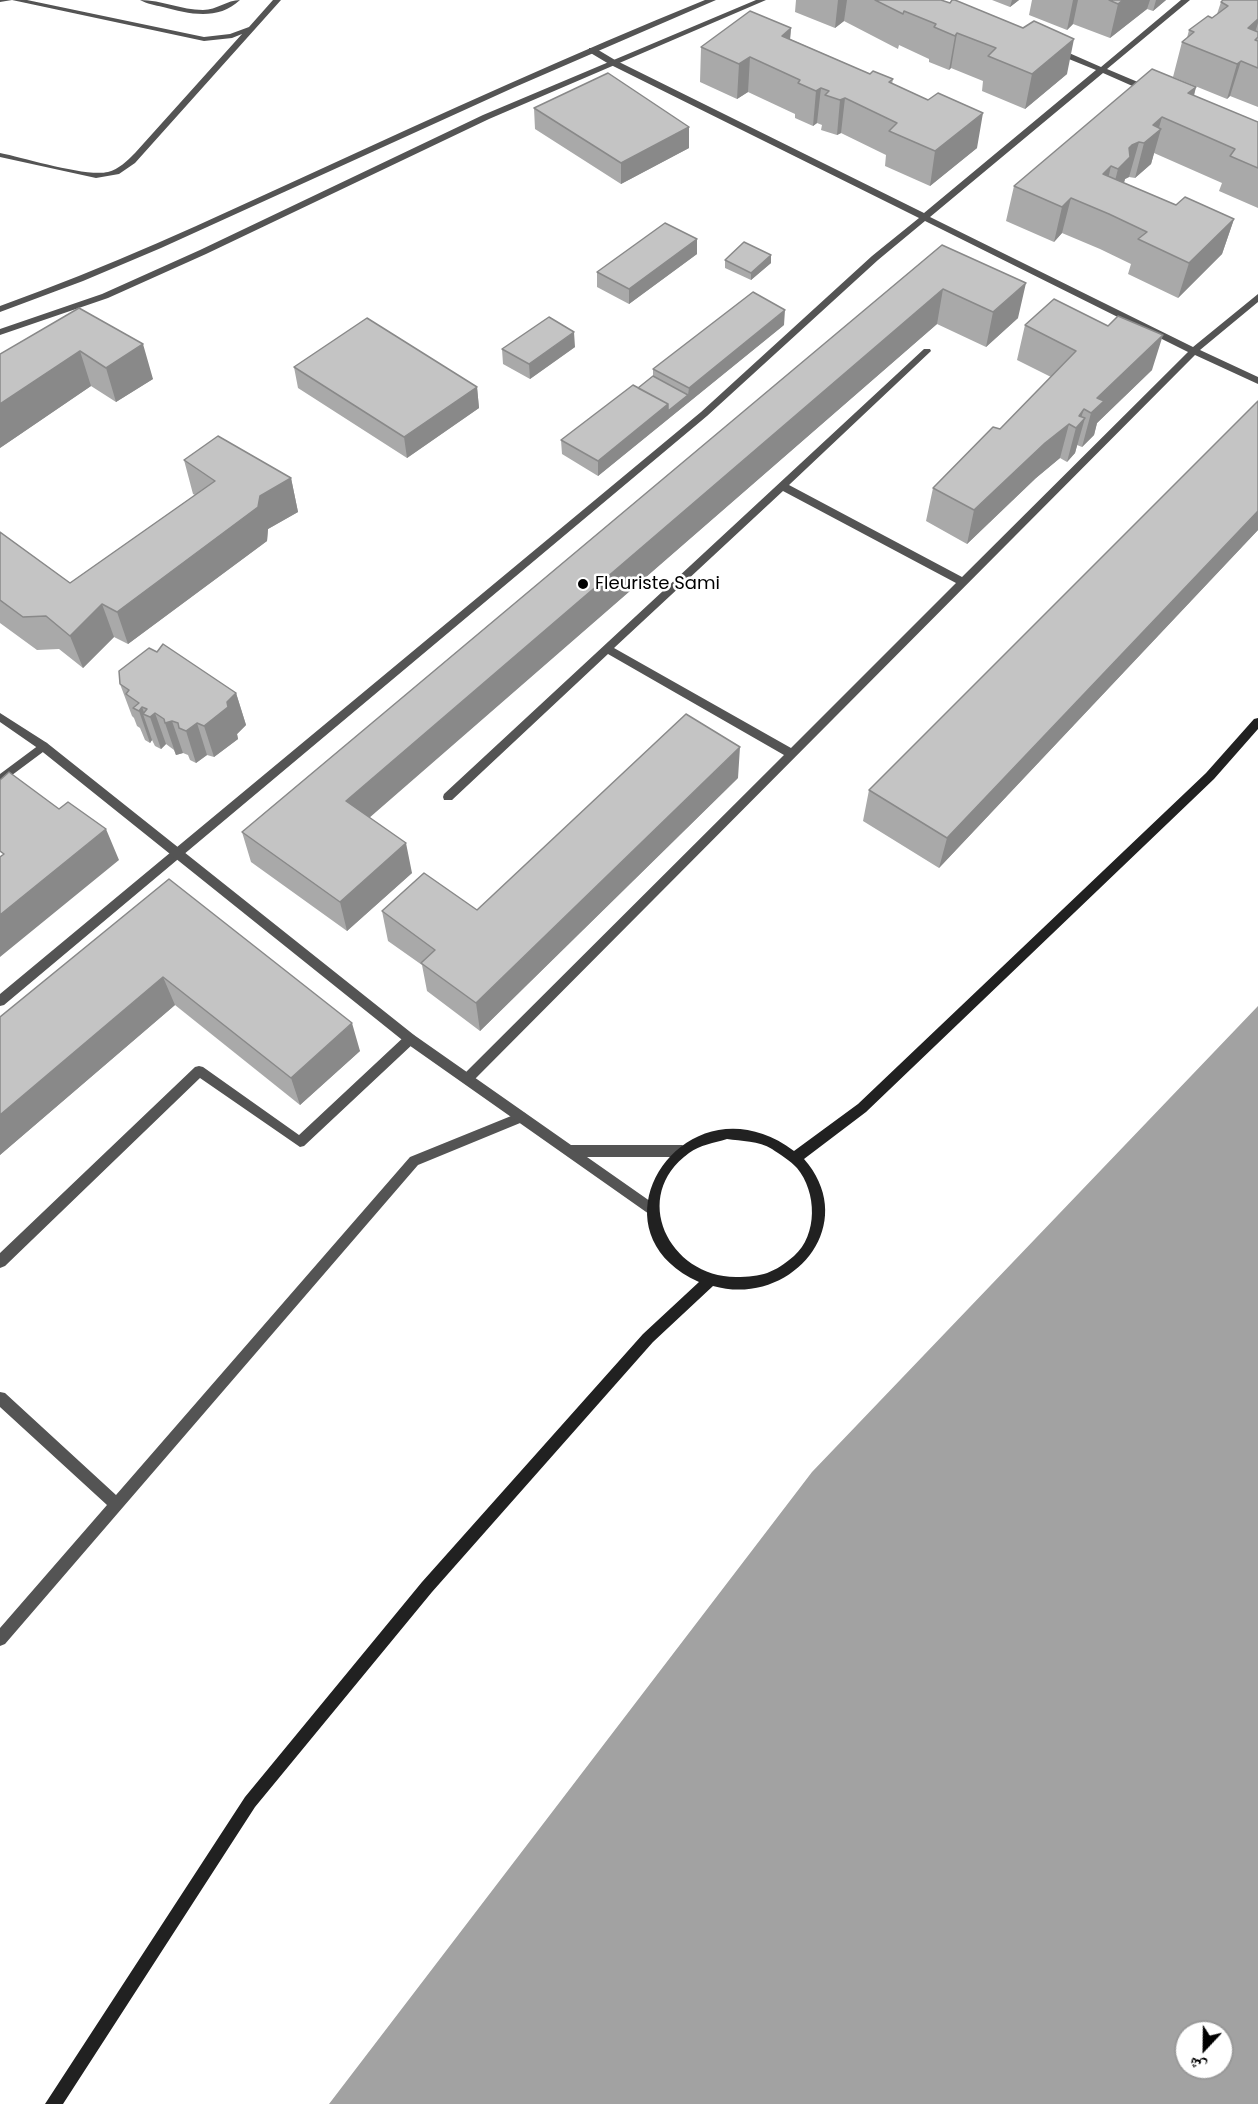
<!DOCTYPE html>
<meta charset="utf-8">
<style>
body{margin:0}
#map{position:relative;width:1258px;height:2104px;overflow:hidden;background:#fff;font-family:Poppins,"Noto Naskh Arabic",sans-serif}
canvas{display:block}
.north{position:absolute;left:1174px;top:2020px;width:60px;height:60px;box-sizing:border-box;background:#fff;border:2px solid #999;border-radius:50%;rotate:202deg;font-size:16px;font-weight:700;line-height:24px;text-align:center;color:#000}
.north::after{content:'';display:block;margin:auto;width:21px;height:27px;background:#000;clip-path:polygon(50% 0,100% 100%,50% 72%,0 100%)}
</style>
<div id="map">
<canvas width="1258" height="2104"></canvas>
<div class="north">ش</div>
</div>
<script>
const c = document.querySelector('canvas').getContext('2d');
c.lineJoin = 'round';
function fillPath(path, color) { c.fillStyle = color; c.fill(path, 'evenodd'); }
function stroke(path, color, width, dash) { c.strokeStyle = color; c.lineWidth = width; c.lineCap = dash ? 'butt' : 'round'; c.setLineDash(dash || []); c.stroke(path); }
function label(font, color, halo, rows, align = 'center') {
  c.font = font + ' Poppins,sans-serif'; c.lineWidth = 5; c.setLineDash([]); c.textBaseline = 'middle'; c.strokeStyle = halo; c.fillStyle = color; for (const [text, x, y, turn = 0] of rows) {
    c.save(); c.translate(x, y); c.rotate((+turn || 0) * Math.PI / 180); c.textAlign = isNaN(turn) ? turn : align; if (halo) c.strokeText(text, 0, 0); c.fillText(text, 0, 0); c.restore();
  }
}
fillPath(new Path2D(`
 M 1258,1006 L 1258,2104 L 329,2104 L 812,1472 ZM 1186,2032 L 1222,2032 L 1222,2068 L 1186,2068 Z`), '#a2a2a2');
fillPath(new Path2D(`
 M 0,0 L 27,0 L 204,37 L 230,34 L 249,27 L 273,0 L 281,0 L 135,163 L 119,174 L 96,178 L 0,157 L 0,153 C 25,158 85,177 108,172 C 119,169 127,161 135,153 L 242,34 L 232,38 L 204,41 L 12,0 L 0,2 Z
 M 140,0 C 162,0 181,10 203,10 C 217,10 227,0 240,0 C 218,21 189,14 163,7 C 155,5 147,4 140,0 Z`), '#545454');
fillPath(new Path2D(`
 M 1181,0 L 1190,0 L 1107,69 L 1152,88 L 1152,92 L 1146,92 L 1103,73 L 930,217 L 1193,347 L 1258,294 L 1258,302 L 1200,350 L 1258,377 L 1258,384 L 1195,355 L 472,1082 L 468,1083 L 464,1082 L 462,1078 L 464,1074 L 784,755 L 608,654 L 452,800 L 444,800 L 443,797 L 444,794 L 924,349 L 930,349 L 931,351 L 789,485 L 962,577 L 1188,352 L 925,221 L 878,260 L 707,416 L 4,1005 L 0,1006 L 0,994 L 701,412 L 872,256 L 919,218 L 609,64 L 589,52 L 589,48 L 595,48 L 615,60 L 924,213 L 1096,70 L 1054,53 L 1054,49 L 1060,49 L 1101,67 ZM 783,491 L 956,583 L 791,748 L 614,648 Z
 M 43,742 L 47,743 L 48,746 L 47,749 L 0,784 L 0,774 Z
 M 410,1034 L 414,1035 L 416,1039 L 414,1043 L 304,1146 L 300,1147 L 200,1078 L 5,1266 L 0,1268 L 0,1253 L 195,1067 L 199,1066 L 203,1067 L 299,1135 L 406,1035 Z
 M 521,1112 L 525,1113 L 527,1117 L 525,1121 L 418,1165 L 5,1644 L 0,1646 L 0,1628 L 107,1505 L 0,1407 L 0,1392 L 5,1393 L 116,1495 L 410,1157 Z`), '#545454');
fillPath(new Path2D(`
 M 705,0 L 716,0 L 515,87 L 161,248 L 83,281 L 0,312 L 0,306 C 106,268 208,221 310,174 C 441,114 572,54 705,0 Z
 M 756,0 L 766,0 L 489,119 L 206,254 L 108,298 L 0,335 L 0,329 L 102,294 L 200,250 L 483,115 Z
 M 0,713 L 47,743 L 414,1035 L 571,1145 L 682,1145 L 686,1147 L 688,1151 L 686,1155 L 682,1157 L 587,1157 L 657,1206 L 659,1210 L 657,1214 L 653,1216 L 649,1214 L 406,1043 L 39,749 L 0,722 Z`), '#545454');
fillPath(new Path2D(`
 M 1258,718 L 1258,729 L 1214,779 L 866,1112 L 804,1159 C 862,1225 791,1308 713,1286 L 653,1342 L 432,1592 L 255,1807 L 63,2104 L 45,2104 L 245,1797 L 422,1582 L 643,1334 L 699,1282 C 581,1229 687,1071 794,1151 L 858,1104 L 1206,773 L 1254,719 ZM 727,1139 C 741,1141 759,1141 772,1149 C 779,1154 791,1161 797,1168 C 817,1192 818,1235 794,1256 C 774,1273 762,1277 736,1277 C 669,1277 629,1196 689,1153 C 700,1145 714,1143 727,1139 Z`), '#212121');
fillPath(new Path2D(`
 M 796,0 L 941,0 L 1067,74 L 1025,109 L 982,91 L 983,81 L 951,68 L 949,70 L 929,62 L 929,59 L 899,45 L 898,49 L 844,21 L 835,28 L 795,12 Z
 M 992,0 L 1019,0 L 1010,7 Z
 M 1032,0 L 1166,0 L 1153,11 L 1147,9 L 1110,38 L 1073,24 L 1067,30 L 1029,15 Z
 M 1258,0 L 1258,107 L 1230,96 L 1227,99 L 1173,77 L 1182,42 L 1187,38 L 1189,30 L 1212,18 L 1217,14 L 1221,2 Z
 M 791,28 L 790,39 L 870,74 L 893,79 L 892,84 L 977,148 L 930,186 L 885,166 L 886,155 L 841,133 L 837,135 L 821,130 L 822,125 L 817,123 L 813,126 L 795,118 L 795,114 L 748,92 L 737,99 L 700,82 L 701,47 Z
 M 1196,87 L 1194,96 L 1258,122 L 1258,208 L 1219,191 L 1222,183 L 1154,153 L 1151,164 L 1135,178 L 1129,177 L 1125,179 L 1124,183 L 1176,205 L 1234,219 L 1222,254 L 1178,298 L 1128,274 L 1131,264 L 1100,249 L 1062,233 L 1054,242 L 1006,221 L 1014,186 Z
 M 534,108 L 689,148 L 621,184 L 535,129 Z
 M 697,239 L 697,254 L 629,304 L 597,287 L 597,272 Z
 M 942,245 L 1018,318 L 986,347 L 937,324 L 369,817 L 412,873 L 347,931 L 251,862 L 242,832 Z
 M 771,255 L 771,263 L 751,280 L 725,268 L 725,260 Z
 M 79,308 L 153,379 L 116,402 L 91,386 L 0,448 Z
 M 784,325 L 598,476 L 562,454 L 561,440 L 638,388 L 653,376 L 653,369 Z
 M 1025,325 L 1152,370 L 1097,423 L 1094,435 L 1082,447 L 1077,445 L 1075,453 L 1067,462 L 1060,458 L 1036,478 L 967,544 L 926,521 L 933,488 L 1000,429 L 1051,377 L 1017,360 Z
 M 575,347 L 530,379 L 503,364 L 502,349 Z
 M 294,367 L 477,387 L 479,408 L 407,458 L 298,388 Z
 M 1258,401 L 1258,530 L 939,868 L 863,821 L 869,790 Z
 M 184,460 L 291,478 L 298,512 L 268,529 L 267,541 L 128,644 L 114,637 L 83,668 L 59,649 L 37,650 L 0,623 L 0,532 L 70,583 L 195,495 L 193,494 Z
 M 120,684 L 236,693 L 246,725 L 237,734 L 238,739 L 214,757 L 207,755 L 196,763 L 190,760 L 188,755 L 183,753 L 176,755 L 174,750 L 166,744 L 161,749 L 155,746 L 152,740 L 150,743 L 145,740 L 140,728 L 137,726 L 134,718 L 132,716 Z
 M 738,778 L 480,1031 L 427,991 L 422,965 L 388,941 L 382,911 L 477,910 Z
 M 169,879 L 360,1051 L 300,1105 L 175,1005 L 0,1155 L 0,1017 Z`), '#a9a9a9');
fillPath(new Path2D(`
 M 838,0 L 847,0 L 844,21 L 835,28 Z
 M 1012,0 L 1019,0 L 1010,7 Z
 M 1073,0 L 1078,0 L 1073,24 L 1067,30 Z
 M 1123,0 L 1150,0 L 1147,9 L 1110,38 L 1118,4 Z
 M 1156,0 L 1166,0 L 1153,11 Z
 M 1258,19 L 1258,23 L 1249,51 L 1248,28 Z
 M 791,28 L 788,63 L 779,71 L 782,36 Z
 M 957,33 L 951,68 L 949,70 L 955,36 Z
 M 1074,39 L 1067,74 L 1025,109 L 1032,74 Z
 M 750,57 L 748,92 L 737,99 L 739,64 Z
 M 1241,61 L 1230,96 L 1227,99 L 1237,64 Z
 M 1196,87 L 1186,122 L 1188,93 Z
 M 821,88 L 817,123 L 813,126 L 816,91 Z
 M 845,98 L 841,133 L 837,135 L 840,100 Z
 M 983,113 L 977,148 L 930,186 L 935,151 Z
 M 1162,117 L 1158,131 L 1161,129 L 1151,164 L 1135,178 L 1144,143 L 1153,125 Z
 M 689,127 L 689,148 L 621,184 L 621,163 Z
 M 1139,142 L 1129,177 L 1125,179 L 1121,192 L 1109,204 L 1118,169 L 1129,148 L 1132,145 Z
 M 1111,166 L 1103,201 L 1095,209 L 1103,174 Z
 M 1071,198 L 1062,233 L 1054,242 L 1062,207 Z
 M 1234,219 L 1222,254 L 1178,298 L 1189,263 Z
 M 697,239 L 697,254 L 629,304 L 629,289 Z
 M 771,255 L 771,263 L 751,280 L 751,273 Z
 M 1026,283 L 1018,318 L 986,347 L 993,312 Z
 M 943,289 L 937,324 L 353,832 L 346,801 Z
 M 785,310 L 784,325 L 598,476 L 598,461 L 668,404 L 688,395 L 689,388 Z
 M 574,332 L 575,347 L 530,379 L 529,364 Z
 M 1163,335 L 1152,370 L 1097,423 L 1094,435 L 1082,447 L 1091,413 L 1097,398 Z
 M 143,344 L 153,379 L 116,402 L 106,368 Z
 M 80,351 L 91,386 L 0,448 L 0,404 Z
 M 477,387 L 479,408 L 407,458 L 404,437 Z
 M 1084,409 L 1079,424 L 1085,418 L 1075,453 L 1067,462 L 1079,416 Z
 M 1069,424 L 1060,458 L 1036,478 L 967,544 L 974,510 L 1045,443 Z
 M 291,478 L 298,512 L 268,529 L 267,541 L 128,644 L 117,612 L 260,496 Z
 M 1258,511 L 1258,530 L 939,868 L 947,838 Z
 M 102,604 L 114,637 L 83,668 L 70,636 Z
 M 236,693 L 246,725 L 237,734 L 238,739 L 214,757 L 204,726 Z
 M 142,707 L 145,715 L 143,714 L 152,740 L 150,743 L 139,711 Z
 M 155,713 L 166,744 L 161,749 L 150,717 Z
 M 172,721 L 183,753 L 176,755 L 165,723 Z
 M 197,723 L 207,755 L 196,763 L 186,731 Z
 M 740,747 L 738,778 L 480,1031 L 476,1003 Z
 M 106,829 L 119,860 L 0,957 L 0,915 Z
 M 406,843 L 412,873 L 347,931 L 340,902 Z
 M 163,977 L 175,1005 L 0,1155 L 0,1115 Z
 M 352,1023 L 360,1051 L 300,1105 L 291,1078 Z`), '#898989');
const building = new Path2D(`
 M 875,0 L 941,0 L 950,3 L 952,0 L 955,0 L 1023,28 L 1034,21 L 1074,39 L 1032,74 L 988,56 L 996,48 L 957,33 L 955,36 L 934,27 L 936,24 L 904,11 L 903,14 Z
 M 1109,0 L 1123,0 L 1118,4 Z
 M 1223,0 L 1258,0 L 1258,19 L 1248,28 L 1258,32 L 1258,37 L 1255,40 L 1258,41 L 1258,68 L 1241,61 L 1237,64 L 1182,42 L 1194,32 L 1189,30 L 1208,16 L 1212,18 L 1228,6 L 1221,2 Z
 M 750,11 L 791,28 L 782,36 L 870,74 L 873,71 L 893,79 L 889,82 L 928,100 L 938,93 L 983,113 L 935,151 L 889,131 L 897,123 L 845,98 L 840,100 L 825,95 L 829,91 L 821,88 L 816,91 L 798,83 L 800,80 L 750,57 L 739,64 L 701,47 Z
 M 1152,69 L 1196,87 L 1188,93 L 1258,122 L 1258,168 L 1230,156 L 1235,149 L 1162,117 L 1153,125 L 1161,129 L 1144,143 L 1139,142 L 1132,145 L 1129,148 L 1130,157 L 1118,169 L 1111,166 L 1103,174 L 1176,205 L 1185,197 L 1234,219 L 1189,263 L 1138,239 L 1147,232 L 1109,214 L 1071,198 L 1062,207 L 1014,186 Z
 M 608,73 L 689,127 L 621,163 L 534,108 Z
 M 665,223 L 697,239 L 629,289 L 597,272 Z
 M 744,242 L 771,255 L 751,273 L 725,260 Z
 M 942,245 L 1026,283 L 993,312 L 943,289 L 346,801 L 406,843 L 340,902 L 242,832 Z
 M 753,292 L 785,310 L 689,388 L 653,369 Z
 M 1054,299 L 1108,326 L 1118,316 L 1163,335 L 1097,398 L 1104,401 L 1091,413 L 1084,409 L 1079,416 L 1085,418 L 1076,428 L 1069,424 L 1045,443 L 974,510 L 933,488 L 993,427 L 1000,429 L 1076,351 L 1025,325 Z
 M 79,308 L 143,344 L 106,368 L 80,351 L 0,404 L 0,354 Z
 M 549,317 L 574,332 L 529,364 L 502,349 Z
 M 367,318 L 477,387 L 404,437 L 294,367 Z
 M 653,376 L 688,395 L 668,411 L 668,404 L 638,388 Z
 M 633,385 L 668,404 L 598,461 L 561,440 Z
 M 1258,401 L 1258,511 L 947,838 L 869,790 Z
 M 218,436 L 291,478 L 260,496 L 258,507 L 117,612 L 102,604 L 70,636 L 46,616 L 23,617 L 0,600 L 0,532 L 70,583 L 215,481 L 184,460 Z
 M 163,644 L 236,693 L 227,702 L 228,707 L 204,726 L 197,723 L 186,731 L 179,728 L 178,723 L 172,721 L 165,723 L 164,719 L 155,713 L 150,717 L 143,714 L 147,709 L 142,707 L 139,711 L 133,708 L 139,703 L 126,694 L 129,690 L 120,684 L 119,671 L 149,648 L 157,652 Z
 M 686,714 L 740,747 L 476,1003 L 421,963 L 435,950 L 382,911 L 424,873 L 477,910 Z
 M 9,772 L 59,809 L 68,802 L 106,829 L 0,915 L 0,857 L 4,854 L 0,851 L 0,780 Z
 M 169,879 L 352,1023 L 291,1078 L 163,977 L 0,1115 L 0,1017 Z`);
fillPath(building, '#c4c4c4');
stroke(building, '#898989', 1.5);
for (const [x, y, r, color] of [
 [583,584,6,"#000"]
]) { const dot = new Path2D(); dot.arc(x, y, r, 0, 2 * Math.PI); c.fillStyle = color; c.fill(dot); stroke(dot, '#fff', 2); }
label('18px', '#000', '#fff', [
 ["Fleuriste Sami",595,584]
], 'left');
</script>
